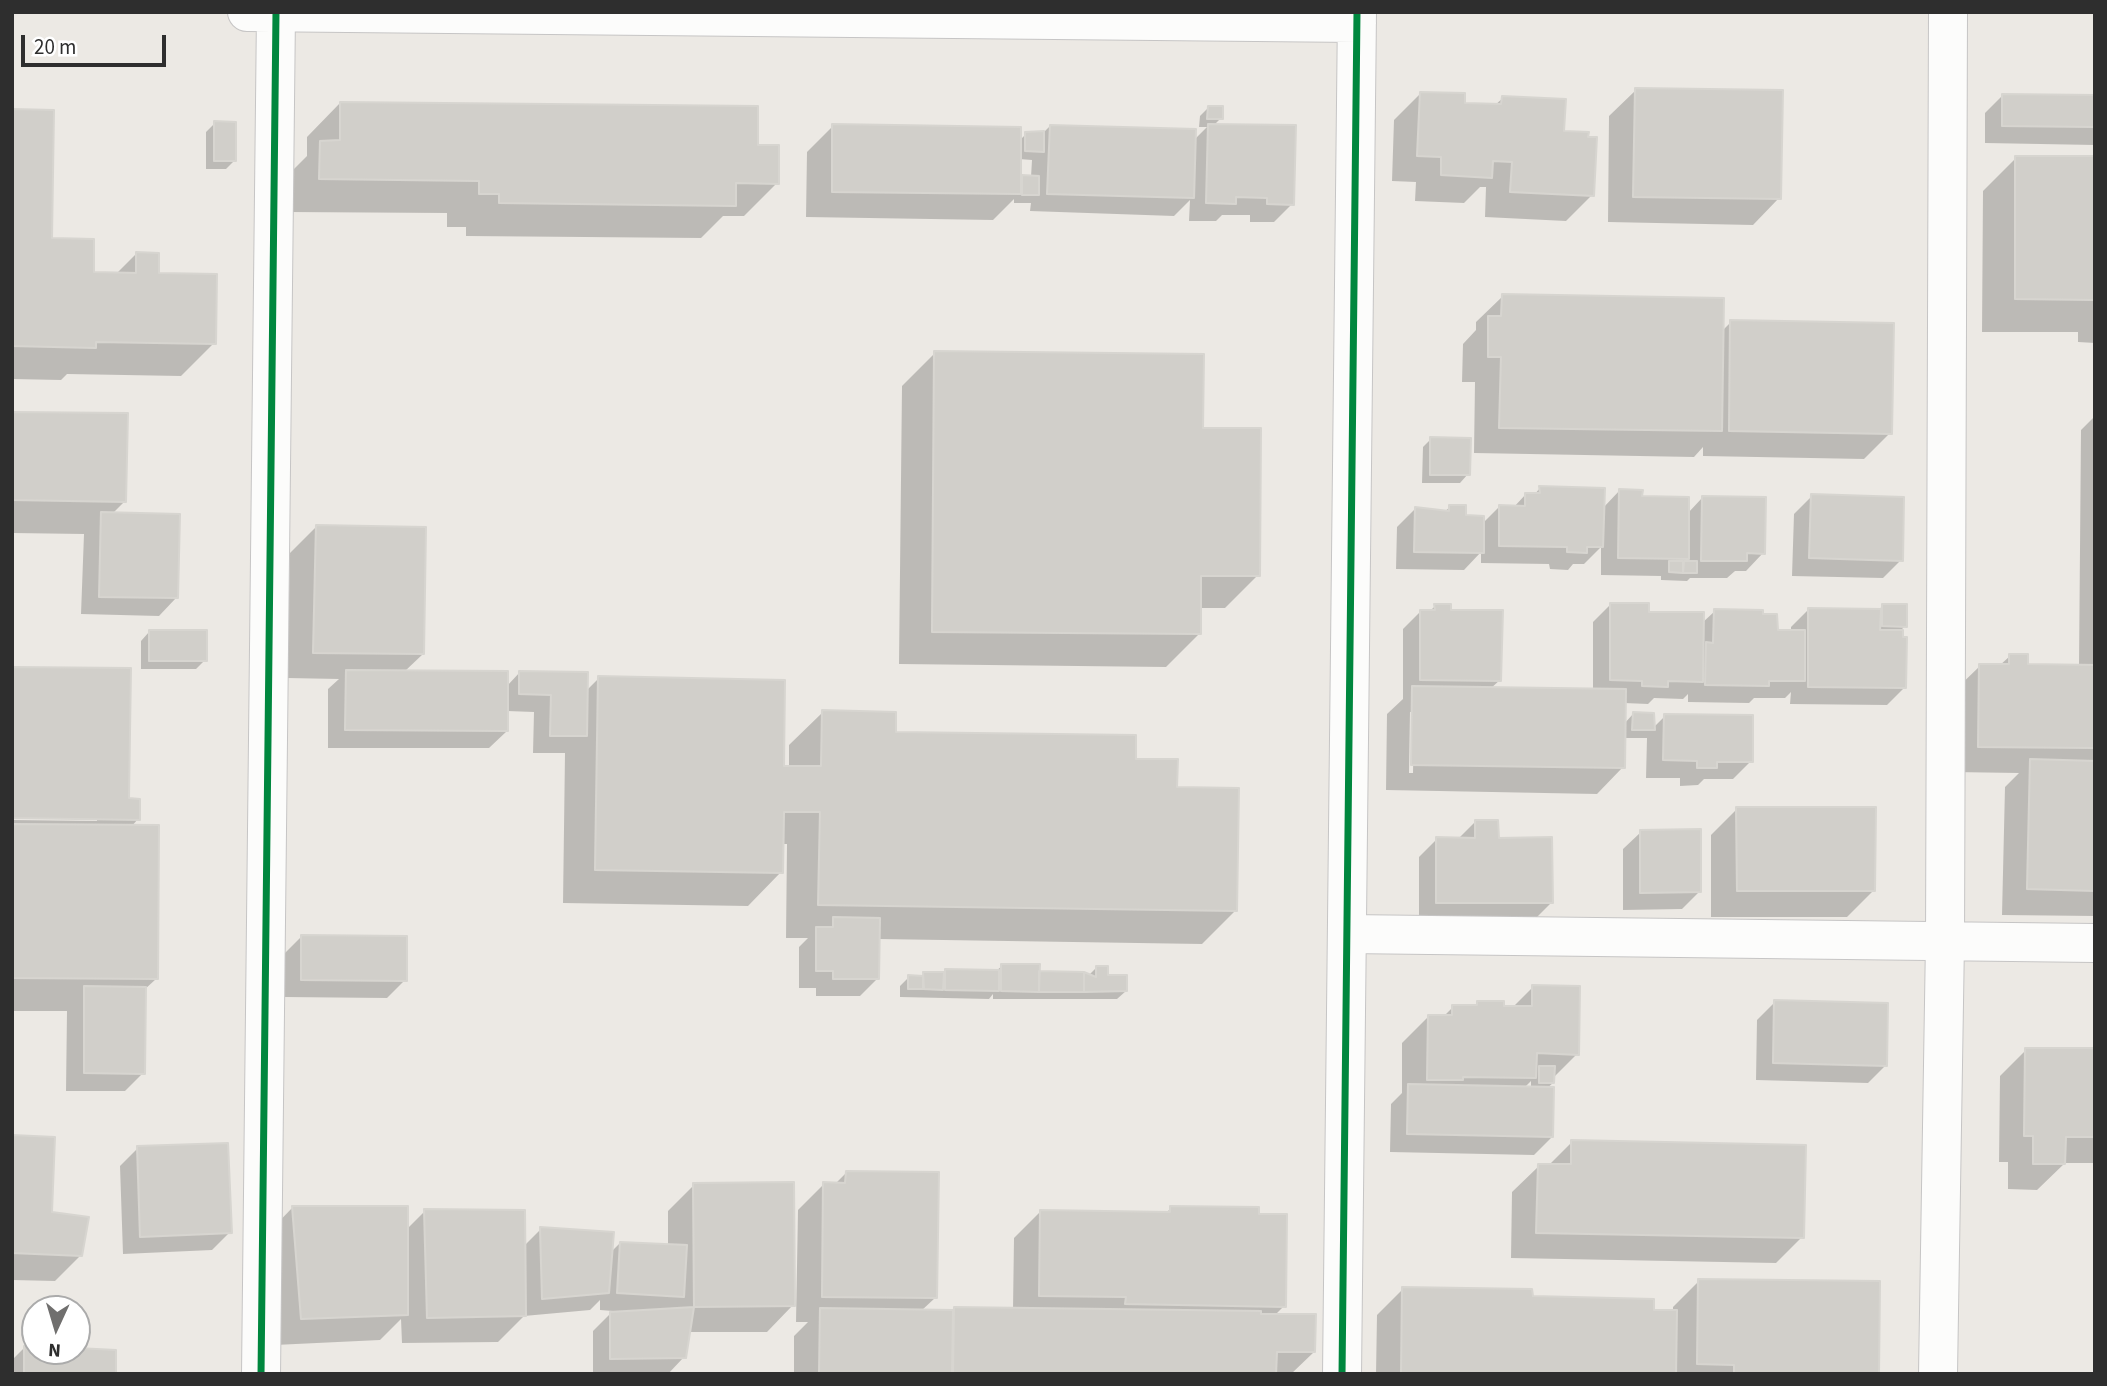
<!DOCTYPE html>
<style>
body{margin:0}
#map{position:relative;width:2107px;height:1386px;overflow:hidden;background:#ece9e4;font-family:"Source Sans 3",sans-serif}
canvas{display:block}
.frame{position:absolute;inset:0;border:14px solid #2e2e2e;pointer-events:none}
.north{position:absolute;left:21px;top:1295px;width:70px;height:70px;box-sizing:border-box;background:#fff;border:2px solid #ababab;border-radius:50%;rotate:184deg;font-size:19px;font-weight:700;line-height:28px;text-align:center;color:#2e2e2e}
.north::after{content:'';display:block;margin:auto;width:24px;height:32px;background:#706f6e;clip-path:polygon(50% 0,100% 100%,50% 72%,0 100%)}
.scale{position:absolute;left:21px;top:35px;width:145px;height:32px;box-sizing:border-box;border:4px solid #2e2e2e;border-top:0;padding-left:9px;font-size:21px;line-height:24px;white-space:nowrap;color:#2e2e2e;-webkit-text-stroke:5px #fff;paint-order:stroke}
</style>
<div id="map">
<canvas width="2107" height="1386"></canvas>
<div class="frame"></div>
<div class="north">N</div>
<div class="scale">20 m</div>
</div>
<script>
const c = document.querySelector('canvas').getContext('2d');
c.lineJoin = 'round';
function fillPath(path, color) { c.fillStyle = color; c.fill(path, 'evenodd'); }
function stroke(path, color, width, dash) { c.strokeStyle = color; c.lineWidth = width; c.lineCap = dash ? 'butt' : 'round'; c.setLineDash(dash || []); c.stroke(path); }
fillPath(new Path2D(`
 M 1636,90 L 1779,198 L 1753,225 L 1608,222 L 1609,116 Z
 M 1421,93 L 1464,105 L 1495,105 L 1503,98 L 1592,195 L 1566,221 L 1485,217 L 1486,187 L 1480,187 L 1464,203 L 1415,201 L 1416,182 L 1392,181 L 1394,120 Z
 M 2003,95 L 2095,97 L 2095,145 L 1985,143 L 1985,113 Z
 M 340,103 L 756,147 L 777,183 L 744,216 L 723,216 L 701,238 L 466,236 L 466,227 L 447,227 L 447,213 L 287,212 L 287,176 L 307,156 L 307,137 Z
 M 1208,108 L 1221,118 L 1214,125 L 1292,204 L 1274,222 L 1250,222 L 1250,215 L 1222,215 L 1216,221 L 1189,221 L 1190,200 L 1174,216 L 1030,211 L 1031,203 L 1014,203 L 1014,199 L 993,220 L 806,217 L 807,152 L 833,126 L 1020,140 L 1026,134 L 1043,133 L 1050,126 L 1194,140 L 1207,127 L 1199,127 L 1200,116 ZM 1019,159 L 1032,160 L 1031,177 L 1023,177 L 1019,181 Z
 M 12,111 L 50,240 L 92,274 L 116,274 L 136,254 L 158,275 L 214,343 L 181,376 L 67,374 L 61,380 L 12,379 Z
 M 215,123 L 234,161 L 226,169 L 206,169 L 206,132 Z
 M 2016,158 L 2095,158 L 2095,343 L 2078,342 L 2078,332 L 1982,332 L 1983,191 Z
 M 1503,296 L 1722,331 L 1731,322 L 1890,433 L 1864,459 L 1703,456 L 1703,447 L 1694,457 L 1474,453 L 1475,382 L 1462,382 L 1463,344 L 1476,330 L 1476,322 Z
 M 935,353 L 1258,575 L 1225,608 L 1199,608 L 1199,634 L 1166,667 L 899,664 L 902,386 Z
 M 12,413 L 125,501 L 112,514 L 176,598 L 159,616 L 81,614 L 84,534 L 12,533 Z
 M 2095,416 L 2095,916 L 2002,915 L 2005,787 L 2019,773 L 1952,772 L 1953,692 L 1980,666 L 1999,666 L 2010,656 L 2026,666 L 2079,666 L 2081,430 Z
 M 1431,439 L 1468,474 L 1460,483 L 1422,483 L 1423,447 Z
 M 1540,488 L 1603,508 L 1620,490 L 1688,513 L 1702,498 L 1763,553 L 1746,571 L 1735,571 L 1727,578 L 1690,578 L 1687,581 L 1661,580 L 1661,576 L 1601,575 L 1601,547 L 1584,564 L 1573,564 L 1568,570 L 1550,569 L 1549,564 L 1481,563 L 1481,552 L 1464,570 L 1396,569 L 1397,527 L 1415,509 L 1444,512 L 1450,507 L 1464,517 L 1482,524 L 1499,507 L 1513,508 L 1526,494 L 1534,495 Z
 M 1812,496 L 1901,560 L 1883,578 L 1792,576 L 1794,514 Z
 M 316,527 L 423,654 L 404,672 L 507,686 L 520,672 L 586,691 L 599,678 L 782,768 L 789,768 L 789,745 L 823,712 L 894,733 L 1134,761 L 1175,789 L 1235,911 L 1202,944 L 878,939 L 878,978 L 860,996 L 816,996 L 816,988 L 799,988 L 799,947 L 808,938 L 786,938 L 787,844 L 782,844 L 781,872 L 748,906 L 563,903 L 565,753 L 533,753 L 534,712 L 507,711 L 507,731 L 489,748 L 328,748 L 328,689 L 339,679 L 287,678 L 290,553 Z
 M 1611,604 L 1702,623 L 1715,611 L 1776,631 L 1791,632 L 1791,627 L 1809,609 L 1878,610 L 1883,606 L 1905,626 L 1899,632 L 1905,687 L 1887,705 L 1790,704 L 1791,692 L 1785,698 L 1754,698 L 1749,703 L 1688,702 L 1688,694 L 1683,699 L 1654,698 L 1648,704 L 1624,703 L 1624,724 L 1633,714 L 1653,728 L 1665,716 L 1751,761 L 1733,779 L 1704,779 L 1698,785 L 1680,786 L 1680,778 L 1646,778 L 1647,738 L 1624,738 L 1623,767 L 1597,794 L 1386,790 L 1387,714 L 1403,699 L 1403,629 L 1421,611 L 1430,611 L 1435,606 L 1449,612 L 1500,680 L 1490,689 L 1593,691 L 1593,622 ZM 1410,712 L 1414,712 L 1413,773 L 1409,773 Z
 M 149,632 L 205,660 L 196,669 L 141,669 L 141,641 Z
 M 128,800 L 138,819 L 131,827 L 156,979 L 144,990 L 143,1073 L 125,1091 L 66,1091 L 67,1011 L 12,1011 L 12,820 L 97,821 L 97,818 Z
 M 1737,809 L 1873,891 L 1847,917 L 1711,917 L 1711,835 Z
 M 1475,822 L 1497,839 L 1551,903 L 1533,921 L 1419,921 L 1419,857 L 1437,839 L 1458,839 Z
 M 1641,832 L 1700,891 L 1682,909 L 1623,910 L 1623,849 Z
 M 302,936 L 405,980 L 387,998 L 284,997 L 284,954 Z
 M 1002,966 L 1038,973 L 1088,976 L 1096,968 L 1126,991 L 1117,999 L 993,999 L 993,994 L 989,999 L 900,997 L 900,986 L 909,977 L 942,974 L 946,971 L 996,971 Z
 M 1533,987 L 1577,1054 L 1553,1078 L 1553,1083 L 1546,1089 L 1552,1137 L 1534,1155 L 1390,1152 L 1391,1104 L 1402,1093 L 1402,1043 L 1428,1017 L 1443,1017 L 1453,1007 L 1473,1007 L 1478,1002 L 1512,1008 ZM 1531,1081 L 1531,1089 L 1523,1089 Z
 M 1775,1002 L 1886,1065 L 1868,1083 L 1756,1080 L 1757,1020 Z
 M 2026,1050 L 2095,1050 L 2095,1163 L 2065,1163 L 2037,1190 L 2008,1189 L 2008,1162 L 1999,1162 L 2000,1076 Z
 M 12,1137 L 50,1213 L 81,1255 L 55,1281 L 12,1280 Z
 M 1572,1142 L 1802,1237 L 1776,1263 L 1511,1258 L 1512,1192 L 1539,1166 L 1549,1165 Z
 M 138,1148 L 230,1232 L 212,1250 L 123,1254 L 120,1166 Z
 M 846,1173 L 935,1298 L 921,1311 L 952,1312 L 955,1309 L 1013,1309 L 1014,1238 L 1040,1212 L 1165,1214 L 1171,1208 L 1284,1306 L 1274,1316 L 1314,1352 L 1291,1374 L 794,1374 L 794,1336 L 808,1322 L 796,1322 L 798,1210 L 824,1184 L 835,1184 Z
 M 694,1185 L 793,1305 L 767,1332 L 688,1332 L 684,1357 L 668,1374 L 593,1374 L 593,1331 L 613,1311 L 600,1310 L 600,1300 L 590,1310 L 524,1316 L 498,1342 L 402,1343 L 401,1319 L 380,1340 L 275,1345 L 267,1234 L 293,1207 L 406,1230 L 425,1211 L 524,1246 L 541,1229 L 610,1253 L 620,1243 L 668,1246 L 668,1211 Z
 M 1699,1281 L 1877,1374 L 1376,1374 L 1377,1315 L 1403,1289 L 1673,1312 L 1673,1307 Z
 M 24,1348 L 35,1348 L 35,1351 L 77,1350 L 114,1374 L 12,1374 L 12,1360 Z`), '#0003');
const building = new Path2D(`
 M 1635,88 L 1783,90 L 1781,199 L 1633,197 Z
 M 1420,92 L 1465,93 L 1465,103 L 1501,104 L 1502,96 L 1566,99 L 1564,131 L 1589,132 L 1588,137 L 1597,137 L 1594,196 L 1510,192 L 1512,162 L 1493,161 L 1492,178 L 1441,175 L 1441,157 L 1417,156 Z
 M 2002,94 L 2095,95 L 2095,127 L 2002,126 Z
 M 340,102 L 758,106 L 758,145 L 779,145 L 779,184 L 736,183 L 736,206 L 499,203 L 499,194 L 479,194 L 479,181 L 319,179 L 320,141 L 340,140 Z
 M 1208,106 L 1223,106 L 1223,119 L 1207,119 Z
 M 12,109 L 54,110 L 52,238 L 94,239 L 94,272 L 136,273 L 136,252 L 159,253 L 159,273 L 217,274 L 216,344 L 96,342 L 96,348 L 12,346 Z
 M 214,121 L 236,122 L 236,161 L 214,161 Z
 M 832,124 L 1021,127 L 1021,194 L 832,192 Z
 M 1208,124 L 1296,125 L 1294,205 L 1267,204 L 1267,198 L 1236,197 L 1236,204 L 1206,203 Z
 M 1050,125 L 1196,129 L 1194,198 L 1047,194 Z
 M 1044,131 L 1044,152 L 1025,151 L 1025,132 Z
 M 2015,156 L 2095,156 L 2095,300 L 2015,299 Z
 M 1022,175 L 1039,176 L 1039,195 L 1022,195 Z
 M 1502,294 L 1724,298 L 1722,431 L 1499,428 L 1501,357 L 1488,357 L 1488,316 L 1501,316 Z
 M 1730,320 L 1894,323 L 1892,434 L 1729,431 Z
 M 934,351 L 1204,354 L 1203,428 L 1261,428 L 1260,576 L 1201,576 L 1201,634 L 932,632 Z
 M 12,412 L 128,413 L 126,502 L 12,500 Z
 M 1430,437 L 1471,438 L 1470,475 L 1430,475 Z
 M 1539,486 L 1605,488 L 1603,547 L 1587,547 L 1587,553 L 1567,552 L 1567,547 L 1499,546 L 1499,505 L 1525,506 L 1525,493 L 1540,493 Z
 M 1619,489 L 1643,490 L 1642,496 L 1689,497 L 1689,559 L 1618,558 Z
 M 1811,494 L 1904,497 L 1903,561 L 1809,558 Z
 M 1702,496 L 1766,497 L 1765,554 L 1747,553 L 1747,561 L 1701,561 Z
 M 1449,505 L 1466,505 L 1466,515 L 1484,516 L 1484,553 L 1414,552 L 1415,507 L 1449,511 Z
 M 101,512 L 180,514 L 178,598 L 99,597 Z
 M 316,525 L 426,527 L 424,654 L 313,653 Z
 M 1669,561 L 1683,561 L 1683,573 L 1669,572 Z
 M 1684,561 L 1697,561 L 1697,573 L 1683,573 Z
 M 1610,603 L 1649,603 L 1649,612 L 1704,612 L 1703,682 L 1668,681 L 1668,687 L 1642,686 L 1642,681 L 1610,680 Z
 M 1434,604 L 1451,604 L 1451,610 L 1503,610 L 1501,681 L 1420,680 L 1420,610 L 1435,610 Z
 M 1882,604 L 1907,604 L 1907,627 L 1882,626 Z
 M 1808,608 L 1881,609 L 1880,630 L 1903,630 L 1903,637 L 1907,637 L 1906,688 L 1808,687 Z
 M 1714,609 L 1763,610 L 1763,614 L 1777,614 L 1778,630 L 1805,630 L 1805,681 L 1769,681 L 1769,686 L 1705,685 L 1706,642 L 1713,643 Z
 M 149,630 L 207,630 L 207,661 L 149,661 Z
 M 2009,654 L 2028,654 L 2028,664 L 2095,665 L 2095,748 L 1978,747 L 1979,664 L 2009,664 Z
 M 12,667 L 131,668 L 129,798 L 140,799 L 140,820 L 12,818 Z
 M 346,670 L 508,671 L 508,731 L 345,730 Z
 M 519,671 L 588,672 L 587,736 L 550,736 L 551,695 L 519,694 Z
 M 598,676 L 785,680 L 784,766 L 821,766 L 822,710 L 896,712 L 896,732 L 1136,735 L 1136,759 L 1178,759 L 1177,787 L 1239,788 L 1237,911 L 818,905 L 820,812 L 784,812 L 783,873 L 595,870 Z
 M 1412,686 L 1626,689 L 1625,768 L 1411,765 Z
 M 1633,712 L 1654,713 L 1655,730 L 1632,730 Z
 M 1664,714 L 1753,715 L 1753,762 L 1717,762 L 1717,768 L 1697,768 L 1697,761 L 1663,760 Z
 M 2030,759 L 2095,761 L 2095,891 L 2027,889 Z
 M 1736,807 L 1876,807 L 1875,891 L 1737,891 Z
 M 1475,820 L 1498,820 L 1499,838 L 1552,837 L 1553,903 L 1436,903 L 1436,837 L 1475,838 Z
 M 12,824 L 159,825 L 158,979 L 12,978 Z
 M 1701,829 L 1701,892 L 1640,893 L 1640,830 Z
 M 833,917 L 880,918 L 879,979 L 833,979 L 833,971 L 816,971 L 816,927 L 833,927 Z
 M 301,935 L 407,936 L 407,981 L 301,980 Z
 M 1001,964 L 1040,964 L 1039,992 L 1001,991 Z
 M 1096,966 L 1108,966 L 1108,975 L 1127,975 L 1127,991 L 1084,992 L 1084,972 L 1096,977 Z
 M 945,969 L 999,970 L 999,991 L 945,990 Z
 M 1039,971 L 1084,972 L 1084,992 L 1039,992 Z
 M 923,972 L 944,972 L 943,990 L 924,989 Z
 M 908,975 L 923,976 L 923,989 L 908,989 Z
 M 1532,985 L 1580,986 L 1579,1055 L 1537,1053 L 1536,1078 L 1463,1077 L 1463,1080 L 1427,1080 L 1428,1015 L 1452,1015 L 1452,1005 L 1477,1005 L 1477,1001 L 1504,1001 L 1504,1006 L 1532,1006 Z
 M 84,986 L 146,987 L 145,1074 L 84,1073 Z
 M 1774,1000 L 1888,1003 L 1887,1066 L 1773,1063 Z
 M 2025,1048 L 2095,1048 L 2095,1137 L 2066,1137 L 2065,1164 L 2033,1164 L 2033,1136 L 2024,1136 Z
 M 1539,1066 L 1555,1066 L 1554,1083 L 1539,1083 Z
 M 1408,1084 L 1554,1087 L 1553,1137 L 1407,1134 Z
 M 12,1135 L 55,1137 L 52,1212 L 89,1217 L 82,1256 L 12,1253 Z
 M 1571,1140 L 1806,1145 L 1804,1238 L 1536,1233 L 1538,1164 L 1571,1164 Z
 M 228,1143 L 232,1233 L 140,1237 L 137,1146 Z
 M 846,1171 L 939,1172 L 937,1298 L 822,1297 L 823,1182 L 845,1183 Z
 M 794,1182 L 795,1306 L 694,1307 L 693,1183 Z
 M 292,1206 L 408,1206 L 408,1315 L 301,1319 Z
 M 1170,1206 L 1259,1207 L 1259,1214 L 1287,1214 L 1286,1307 L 1125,1304 L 1126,1297 L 1039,1296 L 1040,1210 L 1170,1212 Z
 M 424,1209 L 525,1210 L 526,1316 L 427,1318 Z
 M 540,1227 L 614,1232 L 609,1293 L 542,1299 Z
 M 620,1242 L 687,1245 L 684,1297 L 617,1293 Z
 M 1698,1279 L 1880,1281 L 1879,1374 L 1734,1374 L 1734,1365 L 1697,1364 Z
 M 1402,1287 L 1532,1289 L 1533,1296 L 1654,1299 L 1654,1310 L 1677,1310 L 1676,1374 L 1401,1374 Z
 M 694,1307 L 686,1358 L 610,1359 L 610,1312 Z
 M 954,1307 L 1261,1311 L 1261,1314 L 1316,1314 L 1315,1352 L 1277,1352 L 1276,1374 L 953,1374 Z
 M 820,1308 L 953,1310 L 952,1374 L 819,1374 Z
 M 24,1346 L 35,1346 L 35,1351 L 77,1351 L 77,1348 L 116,1350 L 116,1374 L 24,1374 Z`);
fillPath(building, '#d1cfca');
stroke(building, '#d7d5d0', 2);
const minor = new Path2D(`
 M 247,12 L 1357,23
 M 1347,934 L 2095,943
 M 261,1374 L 276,12
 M 1342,1374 L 1357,12
 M 1938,1374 L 1945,941 L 1948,12`);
stroke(minor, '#c6c5c5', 40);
stroke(minor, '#fcfcfb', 38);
stroke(new Path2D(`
 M 261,1374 L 276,12
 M 1342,1374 L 1357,12`), '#00873e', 7);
</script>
